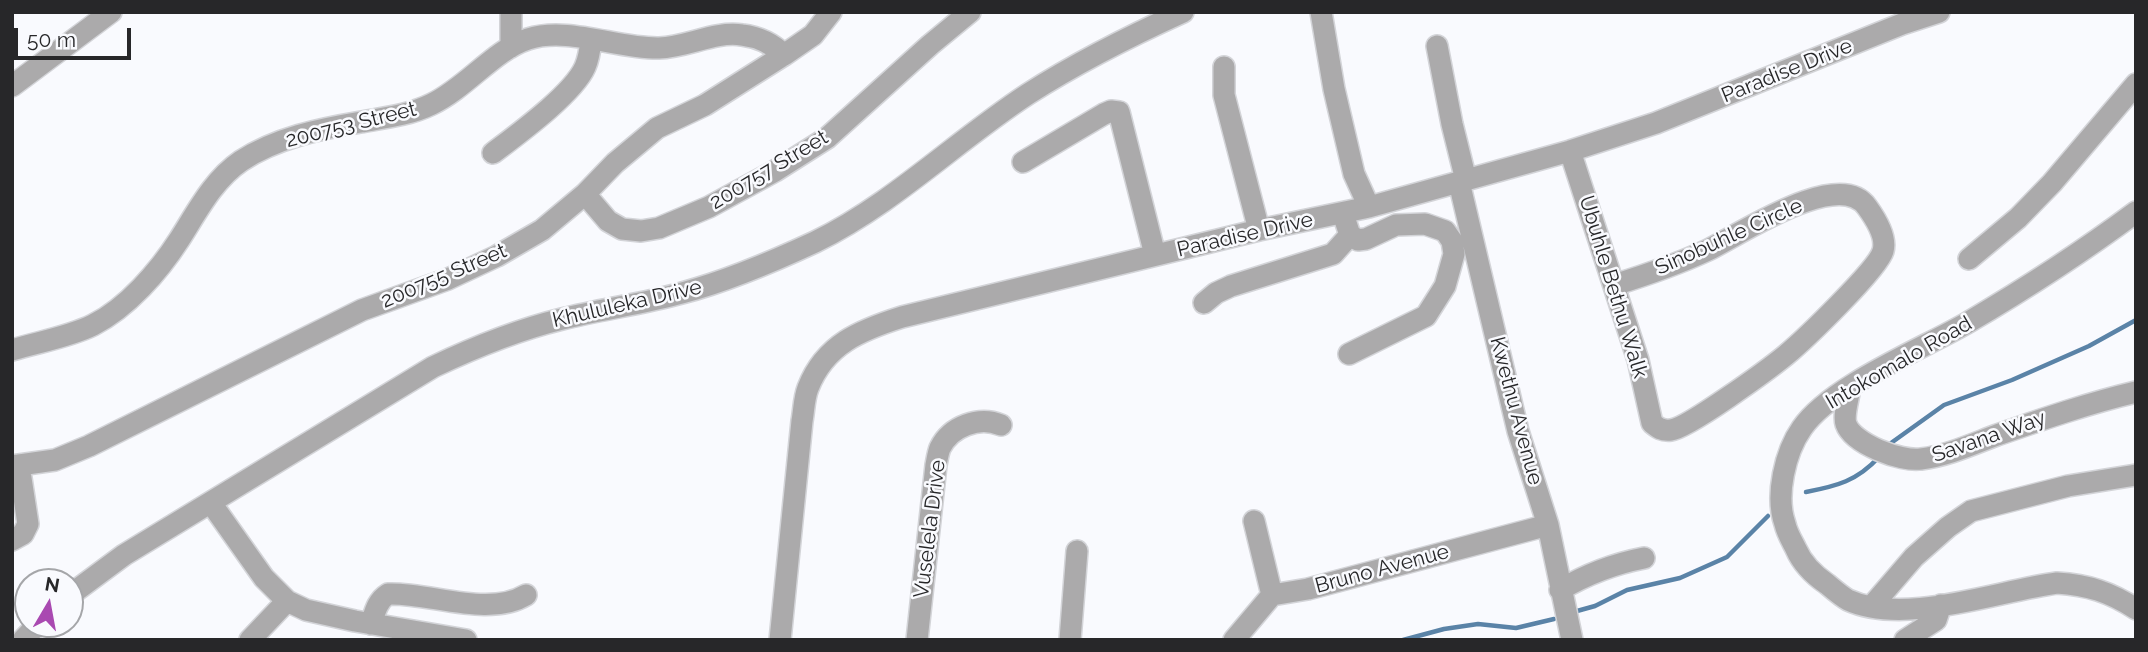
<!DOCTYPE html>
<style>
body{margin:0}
#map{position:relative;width:2148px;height:652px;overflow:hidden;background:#f9fafe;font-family:Raleway,sans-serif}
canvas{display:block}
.frame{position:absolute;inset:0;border:14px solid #272729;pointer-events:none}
.north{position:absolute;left:14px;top:568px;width:70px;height:70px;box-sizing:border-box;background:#f9fafe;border:2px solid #a5a6a9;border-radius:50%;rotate:10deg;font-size:19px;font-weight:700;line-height:28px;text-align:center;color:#272729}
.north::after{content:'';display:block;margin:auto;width:24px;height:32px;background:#a949b1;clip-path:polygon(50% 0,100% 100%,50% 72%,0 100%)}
.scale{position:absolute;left:14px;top:28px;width:117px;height:32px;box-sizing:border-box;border:4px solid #272729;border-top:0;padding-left:9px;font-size:21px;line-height:24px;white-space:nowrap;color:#272729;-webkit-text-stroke:5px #f9fafe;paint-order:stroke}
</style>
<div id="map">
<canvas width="2148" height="652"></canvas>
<div class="frame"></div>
<div class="north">N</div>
<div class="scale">50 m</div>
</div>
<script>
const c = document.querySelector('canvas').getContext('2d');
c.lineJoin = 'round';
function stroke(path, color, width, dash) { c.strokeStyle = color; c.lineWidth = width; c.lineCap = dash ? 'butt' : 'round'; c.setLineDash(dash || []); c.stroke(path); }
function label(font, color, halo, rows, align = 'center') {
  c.font = font + ' Raleway,sans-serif'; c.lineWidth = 5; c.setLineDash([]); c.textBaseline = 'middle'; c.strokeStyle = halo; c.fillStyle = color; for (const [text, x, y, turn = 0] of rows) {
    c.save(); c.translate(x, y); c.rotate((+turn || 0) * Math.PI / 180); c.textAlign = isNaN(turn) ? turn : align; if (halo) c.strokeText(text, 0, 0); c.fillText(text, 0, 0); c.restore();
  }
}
stroke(new Path2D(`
 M 1891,443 L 1944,405 L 2012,380 L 2089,346 L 2136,320
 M 1806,492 C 1837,486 1857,481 1879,457
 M 1577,611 L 1595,606 L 1627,590 L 1680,578 L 1727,557 L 1768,516
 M 1403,640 L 1444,629 L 1478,624 L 1516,628 L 1554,619`), '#5a83a7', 4.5);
const minor = new Path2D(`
 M 1321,12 L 1334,89 L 1354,174 L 1369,207
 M 1437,46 L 1452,124 L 1466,180
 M 511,47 L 511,12
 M 1224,67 L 1224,95 L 1259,230
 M 12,86 L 111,12
 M 1570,151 L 1638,360 L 1652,423 C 1658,428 1662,431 1671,430 C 1688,428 1769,369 1786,355 C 1804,340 1878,269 1883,251 C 1887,237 1875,218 1867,207 C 1839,167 1739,235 1708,250 C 1678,264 1646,275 1614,285
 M 493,153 C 518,134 573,94 585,67 C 589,58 590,50 591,40
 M 1023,162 L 1104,114 L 1111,111 L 1119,112 L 1155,255
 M 1459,182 L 1518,431 L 1548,525 L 1572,640
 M 585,194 L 608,221 L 622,229 L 641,231 L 659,228 L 709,207 L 775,171 L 827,138 L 930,45 L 970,12
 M 2136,212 C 2082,252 2025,289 1967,323 C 1922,349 1831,386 1802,428 C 1785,452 1775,496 1785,524 C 1787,533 1792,541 1796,549 C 1802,563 1814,575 1827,584 C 1833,589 1841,596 1848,600 C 1904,626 1997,591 2057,583 C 2088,585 2110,592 2136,609
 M 1343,214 L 1350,235 L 1358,240 L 1366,239 L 1396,225 L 1425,224 L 1445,231 L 1452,241 L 1454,254 L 1445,286 L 1426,316 L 1349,354
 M 1969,259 L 2018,218 L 2052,183 L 2136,84
 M 1204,303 L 1216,293 L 1231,286 L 1333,254 L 1350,235
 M 12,350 C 38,342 69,337 93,325 C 127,308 159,271 179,240 C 197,212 213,180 241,161 C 276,138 319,129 361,122 C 384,118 410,115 432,104 C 467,87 494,50 528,39 C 568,26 618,49 659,48 C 688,47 714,31 742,35 C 759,37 772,43 784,55
 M 1850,387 C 1849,397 1843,415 1846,424 C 1853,444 1901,462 1921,459 C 1947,456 1973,444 1997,435 C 2043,419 2089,403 2136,392
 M 12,466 L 55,460 L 89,446 L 362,310 L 448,279 L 497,256 L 542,230 L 585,194 L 615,163 L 657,128 L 705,105 L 784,55 L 813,35 L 831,12
 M 211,503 L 264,578 L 287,601 L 306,610 L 355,621 L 466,640
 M 1254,521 L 1272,595
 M 12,540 L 23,534 L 28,524 L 19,465
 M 1560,590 C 1587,574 1613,564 1644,558
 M 70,595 L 124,555 L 433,367 C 475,347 517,330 562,319 C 602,309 643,304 682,293 C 727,281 772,262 815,242 C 893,204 956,141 1028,94 C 1078,62 1130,36 1183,12
 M 1871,607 L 1914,557 L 1948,527 L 1971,511 L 2068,486 L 2136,475
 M 371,624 C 375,612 377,601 388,594 C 429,592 488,618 526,595
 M 23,640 L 38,624
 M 250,640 L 287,601
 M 780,640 L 802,421 C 804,410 804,398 808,388 C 825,344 861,330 902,317 L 1259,230 L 1369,207 L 1570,151 L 1656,123 L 1902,24 L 1939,12
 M 917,640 L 936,465 C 937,460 938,453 940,448 C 951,426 979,416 1001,425
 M 1070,640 L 1077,551
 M 1234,640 L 1272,595 L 1308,589 L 1548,525
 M 1905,640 L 1936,620 L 1941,605`);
stroke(minor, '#d3d4d8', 24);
stroke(minor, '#abaaab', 21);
label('21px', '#272729', '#f9fafe', [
 ["Paradise Drive",1787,71,-22],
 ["200753 Street",351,125,-14],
 ["200757 Street",769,170,-31],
 ["Paradise Drive",1245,235,-13],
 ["Sinobuhle Circle",1729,237,-24],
 ["200755 Street",444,276,-23],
 ["Ubuhle Bethu Walk",1613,287,73],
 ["Khululeka Drive",627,304,-13],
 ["Intokomalo Road",1899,363,-30],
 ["Kwethu Avenue",1516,411,75],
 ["Savana Way",1989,437,-19],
 ["Vuselela Drive",930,529,-83],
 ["Bruno Avenue",1382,569,-15]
]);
</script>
